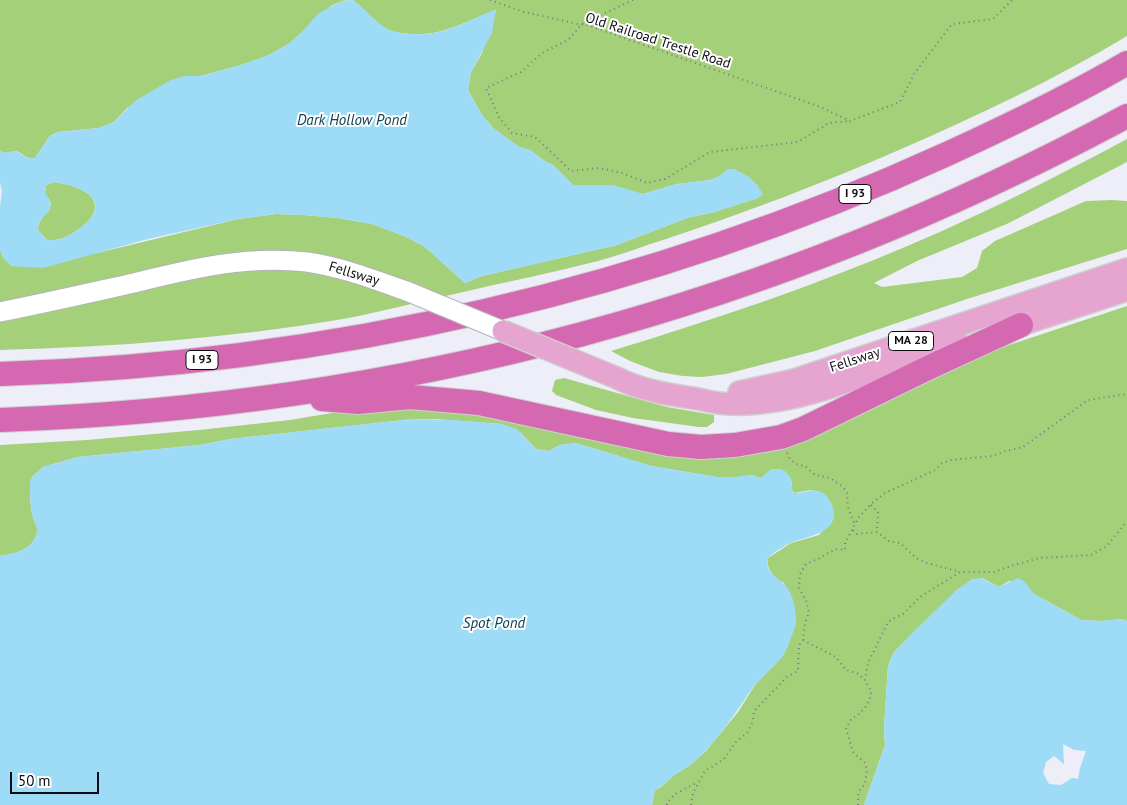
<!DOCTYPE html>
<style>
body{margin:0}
#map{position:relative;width:1127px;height:805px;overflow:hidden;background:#eeeef9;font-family:"PT Sans",sans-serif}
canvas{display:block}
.scale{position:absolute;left:10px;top:772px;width:89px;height:22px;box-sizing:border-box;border:2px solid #0e0e12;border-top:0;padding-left:6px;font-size:15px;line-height:18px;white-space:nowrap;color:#0e0e12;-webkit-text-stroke:4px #fff;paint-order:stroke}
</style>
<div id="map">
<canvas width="1127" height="805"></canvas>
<div class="scale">50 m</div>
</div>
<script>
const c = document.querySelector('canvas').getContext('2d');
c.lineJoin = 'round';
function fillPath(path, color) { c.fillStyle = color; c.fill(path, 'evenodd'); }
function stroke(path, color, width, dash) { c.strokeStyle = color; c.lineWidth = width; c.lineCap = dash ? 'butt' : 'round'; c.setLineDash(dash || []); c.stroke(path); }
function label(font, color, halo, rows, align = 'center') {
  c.font = font + ' "PT Sans",sans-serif'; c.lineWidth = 4; c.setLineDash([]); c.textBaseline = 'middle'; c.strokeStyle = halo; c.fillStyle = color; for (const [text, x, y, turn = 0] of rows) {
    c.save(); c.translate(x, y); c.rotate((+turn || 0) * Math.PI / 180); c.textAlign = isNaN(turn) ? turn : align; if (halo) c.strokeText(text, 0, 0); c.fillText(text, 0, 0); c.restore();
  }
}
fillPath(new Path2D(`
 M 0,0 L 351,0 L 342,1 L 331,6 L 290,43 L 267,56 L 238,66 L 200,76 L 185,76 L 127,108 L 114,122 L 99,128 L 58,132 L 50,136 L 35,158 C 26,160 24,154 16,151 L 4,153 L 0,151 Z
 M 353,0 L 1127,0 L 1127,36 C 1054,80 977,116 899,150 C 823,183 745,213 666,239 C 643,246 621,255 598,261 C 552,273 505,282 459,293 C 420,301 382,312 343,319 C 230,338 115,347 0,350 L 0,250 L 4,259 L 97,253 L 238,219 L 276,214 L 304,215 L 338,218 L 372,224 L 404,236 L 424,246 L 465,283 L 482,276 L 617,245 L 687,218 L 714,212 L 758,198 L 758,186 C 747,176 743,172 728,169 L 720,176 L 710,180 L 677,184 L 643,194 L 602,185 L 592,186 L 573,185 L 553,165 L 546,162 L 530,150 L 519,147 L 493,128 L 482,115 L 468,90 L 471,72 L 482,53 L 496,10 C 463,22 439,39 403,33 C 396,32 391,32 385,28 C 373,20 364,9 353,0 Z
 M 1127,139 L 1127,162 L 1009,223 L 917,261 L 874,283 L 882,287 L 962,277 L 977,268 L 982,251 L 995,241 L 1086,201 L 1112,200 L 1127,201 L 1127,249 L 967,299 L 815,351 L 726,374 L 702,377 L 683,376 L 659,372 L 630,361 L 611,351 C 713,320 814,286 912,244 C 985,213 1056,177 1127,139 Z
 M 54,182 C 63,184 72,185 80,189 C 106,201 94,220 76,231 C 66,238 58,241 47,240 L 38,230 C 38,219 47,214 51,205 L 49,199 L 45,194 L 46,185 Z
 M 1127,306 L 1127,621 L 1122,619 L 1101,621 L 1081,620 L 1034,594 L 1024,582 L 1009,581 L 999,587 L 982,578 L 958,589 L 894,652 L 888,666 L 884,728 L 885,745 L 864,805 L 652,805 L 655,790 L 661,787 L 674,775 L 689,766 L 706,751 L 738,712 L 755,685 L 784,653 L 796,623 L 784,583 C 774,578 766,570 768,558 L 791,543 L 819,535 L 833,519 L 832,505 L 826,496 L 811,490 L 794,493 L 792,490 L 792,482 L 763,477 L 760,478 L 751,475 L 738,477 L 717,477 L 651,466 L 576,443 L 560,445 L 549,451 L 536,449 L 521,433 L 501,424 L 435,419 L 413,419 L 231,439 L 200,445 L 78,457 L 43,467 L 33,476 L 30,482 C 30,493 30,507 33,517 C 34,522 38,527 37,532 C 34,550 14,554 0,556 L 0,445 L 87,440 L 199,430 L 290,420 L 344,411 L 415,409 L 483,415 L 716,458 L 740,457 L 799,443 L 860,415 L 909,388 L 1003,347 Z
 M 564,378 L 667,407 L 714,415 L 714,422 L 707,427 L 699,427 L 633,418 L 596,410 L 556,395 L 552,391 L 555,380 Z`), '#a5d07a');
fillPath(new Path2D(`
 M 353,0 C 365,8 373,20 385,28 C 392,32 396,32 403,33 C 439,39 464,23 496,9 L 492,33 L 471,72 L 468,90 L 482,115 L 493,128 L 519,147 L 530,150 L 546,162 L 553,165 L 573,185 L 613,185 L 643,194 L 677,184 L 710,180 L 720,176 L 728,169 L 734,169 L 749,177 L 758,186 L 763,194 L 758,198 L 714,212 L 687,218 L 617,245 L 482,276 L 465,283 L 424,246 L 404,236 L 372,224 L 338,218 L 304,215 L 276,214 L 238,219 L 148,239 L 43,268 L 11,266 L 4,259 L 0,250 L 0,207 L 2,191 L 0,183 L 0,151 L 4,153 L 16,151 L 27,158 L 35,158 L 50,136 L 59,132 L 99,128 L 114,122 L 136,100 L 171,80 L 185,76 L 200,76 L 238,66 L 267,56 L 290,43 L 300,34 L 319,13 L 342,1 ZM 54,182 C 63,184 72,185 80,189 C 107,201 94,220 76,231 C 66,238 58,241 47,240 L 38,230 C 38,219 44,217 50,210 C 51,203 50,199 45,194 L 46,185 Z
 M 413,419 L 453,420 L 501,424 L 517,429 L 536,449 L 549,451 L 560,445 L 576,443 L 651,466 L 717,477 L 738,477 L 750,475 L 761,478 L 771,469 L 781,469 L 785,471 L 791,478 L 793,493 C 802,494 811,488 819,491 C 825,493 830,500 832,505 C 843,533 807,536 790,543 C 783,547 774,552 768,558 C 765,574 777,576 785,585 C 793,594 796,608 796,620 C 796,625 794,630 792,635 C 790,640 788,647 785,653 C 778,665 763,674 754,686 C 734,714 717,744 689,766 C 684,770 678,772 673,776 C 667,781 663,786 655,790 L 652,805 L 0,805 L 0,556 C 14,554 34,550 37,532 C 38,527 34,522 33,517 C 30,507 30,493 30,482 L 33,476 L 43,467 L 78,457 L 200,445 L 231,439 Z
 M 981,578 L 999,587 L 1018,578 L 1024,581 L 1034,594 L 1081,620 L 1101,621 L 1122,619 L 1127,621 L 1127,805 L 864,805 L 885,745 L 884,728 L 888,666 L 894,652 L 914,631 L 958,589 L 972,579 ZM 1063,744 L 1074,750 L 1086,751 L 1080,768 L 1078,779 L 1072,778 L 1061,785 L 1049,784 L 1043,773 L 1046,762 L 1054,756 L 1064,764 Z`), '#9ddbf7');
const secondary = new Path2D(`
 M 0,312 C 45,303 89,293 134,283 C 191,269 247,255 307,262 C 342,267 375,280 409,292`);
const primary = new Path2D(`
 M 1005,330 L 1127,290
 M 617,378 C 641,390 666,394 692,398 C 701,399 709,402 719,403 C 753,407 789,400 822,390 L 959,344
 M 739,392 L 794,380 L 1127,269`);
const highway = new Path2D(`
 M 0,374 C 327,364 650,290 947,154 C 1008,126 1069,97 1127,63
 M 322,399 L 358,402 L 410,397 L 479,403 L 668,444 L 701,447 L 735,445 L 781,437 L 803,429 L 930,367 L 1021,325
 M 0,420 C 402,406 772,307 1127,116`);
stroke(secondary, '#b3b3be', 21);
stroke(primary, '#cfcfd0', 24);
stroke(highway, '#cfcfd0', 26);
stroke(new Path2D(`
 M 490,0 L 524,12 L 578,24 L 587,25 L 818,106 L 850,121 L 900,102 L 914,74 L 952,24 L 993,19 L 1012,0
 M 633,0 L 582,24 L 568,40 L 542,53 L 521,72 L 486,88 L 499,117 L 512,133 L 535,137 L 571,171 L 600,168 L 622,173 L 647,183 L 665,179 L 710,152 L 798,142 L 829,123 L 850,121
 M 787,453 L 790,459 L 796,464 L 805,466 L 815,475 L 830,478 L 843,487 L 847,493 L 848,507 L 855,525
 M 871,505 L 878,512 L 877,532
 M 853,530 L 857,534 L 877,532 L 889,541 L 900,543 L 916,558 L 927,563 L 960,572
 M 803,640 L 836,657 L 846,670 L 857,673 L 864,679
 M 667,805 L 667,803 L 675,794 L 698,782
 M 691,805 L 693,793 L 705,771 L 724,759 L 736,742 L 747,733 L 753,721 L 754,711 L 787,677 L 798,671 L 799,645 L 803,640 L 805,623 L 809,613 L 806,600 L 799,588 L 800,574 L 806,564 L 820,558 L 835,549 L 845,550 L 845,543 L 859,517 L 871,504 L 885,493 L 935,470 L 942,463 L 951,460 L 992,456 L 1006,451 L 1023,447 L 1088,400 L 1127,394
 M 858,805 L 858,797 L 859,791 L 865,784 L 867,770 L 865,763 L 853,752 L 846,728 L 852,718 L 857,716 L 865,708 L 871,696 L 871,691 L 865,680 L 868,663 L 888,622 L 904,613 L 920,597 L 960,572 L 995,572 L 1004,568 L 1039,558 L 1091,555 L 1107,546 L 1127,521`), '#77777f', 2, [1, 4]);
stroke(secondary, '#fff', 19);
stroke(primary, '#e5a5d0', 21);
stroke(highway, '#d469b1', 24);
const secondaryBridge = new Path2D(`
 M 409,292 L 503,331`);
const primaryBridge = new Path2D(`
 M 503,331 L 617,378`);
stroke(secondaryBridge, '#b3b3be', 21, []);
stroke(primaryBridge, '#cfcfd0', 24, []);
stroke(secondaryBridge, '#fff', 19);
stroke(primaryBridge, '#e5a5d0', 21);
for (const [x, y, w] of [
 [855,194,32],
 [911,341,45],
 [202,360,32]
]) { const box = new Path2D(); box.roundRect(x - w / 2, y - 9.5, w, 19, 4); c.fillStyle = '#fff'; c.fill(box); stroke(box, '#0e0e12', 1); }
label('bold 12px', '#0e0e12', null, [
 ["I 93",855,194],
 ["MA 28",911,341],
 ["I 93",202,360]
]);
label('14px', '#0e0e12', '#fff', [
 ["Old Railroad Trestle Road",658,41,18],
 ["Fellsway",354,274,17],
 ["Fellsway",855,360,-18]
]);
label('italic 15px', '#0e4154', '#fff', [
 ["Dark Hollow Pond",352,121],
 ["Spot Pond",494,624]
]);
</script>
